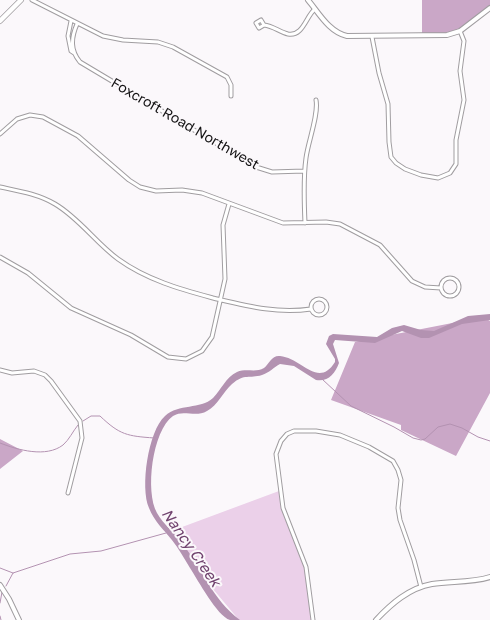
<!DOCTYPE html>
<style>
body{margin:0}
canvas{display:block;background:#fbf8fb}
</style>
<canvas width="490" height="620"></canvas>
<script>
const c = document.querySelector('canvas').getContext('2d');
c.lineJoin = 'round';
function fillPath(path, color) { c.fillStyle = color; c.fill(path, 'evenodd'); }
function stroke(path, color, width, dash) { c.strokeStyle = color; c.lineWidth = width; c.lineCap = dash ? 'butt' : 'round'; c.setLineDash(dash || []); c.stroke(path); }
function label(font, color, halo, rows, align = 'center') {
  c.font = font + ' "Golos Text",sans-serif'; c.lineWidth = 4; c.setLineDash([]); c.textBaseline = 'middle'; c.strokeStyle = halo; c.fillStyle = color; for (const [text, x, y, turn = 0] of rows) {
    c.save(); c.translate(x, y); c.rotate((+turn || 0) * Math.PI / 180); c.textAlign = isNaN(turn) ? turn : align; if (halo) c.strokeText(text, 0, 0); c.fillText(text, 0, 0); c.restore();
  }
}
fillPath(new Path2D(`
 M 279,491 L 284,517 L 301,551 L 315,620 L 239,620 L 166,533 Z`), '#ebd0e9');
fillPath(new Path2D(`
 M 422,0 L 490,0 L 490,8 L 453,35 L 422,36 Z
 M 483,317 L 490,321 L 490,393 L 456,456 L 401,430 L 401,425 L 331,400 L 355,342 Z
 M 0,439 L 23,451 L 0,469 Z`), '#caa7c7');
fillPath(new Path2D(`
 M 490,314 L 490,320 L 462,324 L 429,338 L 421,338 L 402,331 L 375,343 L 335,340 L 333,344 L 339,363 C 335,374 328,382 316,380 L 294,366 L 280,364 C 274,367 269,373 262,375 C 249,379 245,373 232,384 C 223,392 218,405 207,411 C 195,418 184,409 173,416 C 152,431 145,492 157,513 C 163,524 175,533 182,543 C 203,570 212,599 240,620 C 237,620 233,620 230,620 C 217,616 198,580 190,568 C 184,558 179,549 172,540 C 164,530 154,521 149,508 C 140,488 148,431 165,416 C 179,403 200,410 213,398 C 221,390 226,377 237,372 C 246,368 256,373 264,368 C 269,364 272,355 280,356 C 302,358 318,389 335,362 L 335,359 L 326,344 L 329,336 L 333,334 L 377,337 L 392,328 L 404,325 L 421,330 L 434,331 L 468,316 Z`), '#b392b1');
stroke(new Path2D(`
 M 322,379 L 351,406 L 394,427 L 413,438 L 421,440 L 425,439 L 438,427 L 450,424 L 462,428 L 478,437 L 490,441
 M 83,421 L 91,416 L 100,416 C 120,435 127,436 154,438
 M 0,443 C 18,450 46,458 63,445 C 69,440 73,431 78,425
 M 0,568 L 13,573
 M 6,586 L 13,573 L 70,554 L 101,551 L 166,533
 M 0,603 L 2,592
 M 0,616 L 1,620`), '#b392b1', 1);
const minor = new Path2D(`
 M 32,0 L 103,36 L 123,40 L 158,42 L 173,47 L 227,77 L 231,85 L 231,96
 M 71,21 L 68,36 L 71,51 L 74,53
 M 77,24 C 71,38 70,50 80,62 L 256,167 L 272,172 L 304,171
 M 264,25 L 259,28 L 256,23 L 261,20 L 264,25 C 273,26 280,32 288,34 C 303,37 306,16 315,9
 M 372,37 L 379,73 L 388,104 L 389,142 L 391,157 L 396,163 L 405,169 L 421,175 L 438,178 L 450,173 L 456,164 L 456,140 L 464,100 L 460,71 L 464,41 L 460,31
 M 0,134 L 17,119 L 30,115 L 43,117 L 78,136 L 129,180 L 140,187 L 156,191 L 182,190 L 202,193 L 283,223 L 326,222 L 340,224 L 380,245 L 412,281 L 425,287 L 441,288
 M 0,187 C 19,191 38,194 55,204 C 79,218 96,243 118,259 C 147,280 180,289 213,298 C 247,306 277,314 311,309
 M 305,223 C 304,201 303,179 306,158 C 308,142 319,114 316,100
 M 0,257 L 28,273 L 71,308 L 131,335 L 168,357 L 186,359 L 202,351 L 212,337 L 225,279 L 223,225 L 229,204
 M441 287a9 9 0 1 1 18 0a9 9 0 1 1-18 0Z
 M311 307a8 8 0 1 1 16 0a8 8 0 1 1-16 0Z
 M 0,370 L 12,373 L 34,371 L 45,375 L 51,381 L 80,421 L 82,438 L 68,493
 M 313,620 L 306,567 L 283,508 L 276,454 L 281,441 L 287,434 L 294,431 L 316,431 L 340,435 L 369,447 L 393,461 L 398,470 L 401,480 L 398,508 L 400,520 L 414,560 L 421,587`);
const tertiary = new Path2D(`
 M 308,0 C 319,13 329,32 347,36 L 447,35 L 460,31 L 490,8
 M 0,585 L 9,599 L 19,620
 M 376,620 C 391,604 409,588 432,584 C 451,581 471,583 490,577`);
const secondary = new Path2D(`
 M 0,21 L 21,0`);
stroke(minor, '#a09da0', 5);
stroke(tertiary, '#a09da0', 6);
stroke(secondary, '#a09da0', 6);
stroke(minor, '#fff', 3);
stroke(tertiary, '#fff', 4);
stroke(secondary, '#fff', 4.5);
label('14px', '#131213', '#fbf8fb', [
 ["Foxcroft Road Northwest",185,124,30]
]);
label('italic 15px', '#71436f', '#fbf8fb', [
 ["Nancy Creek",191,548,55]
]);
</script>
